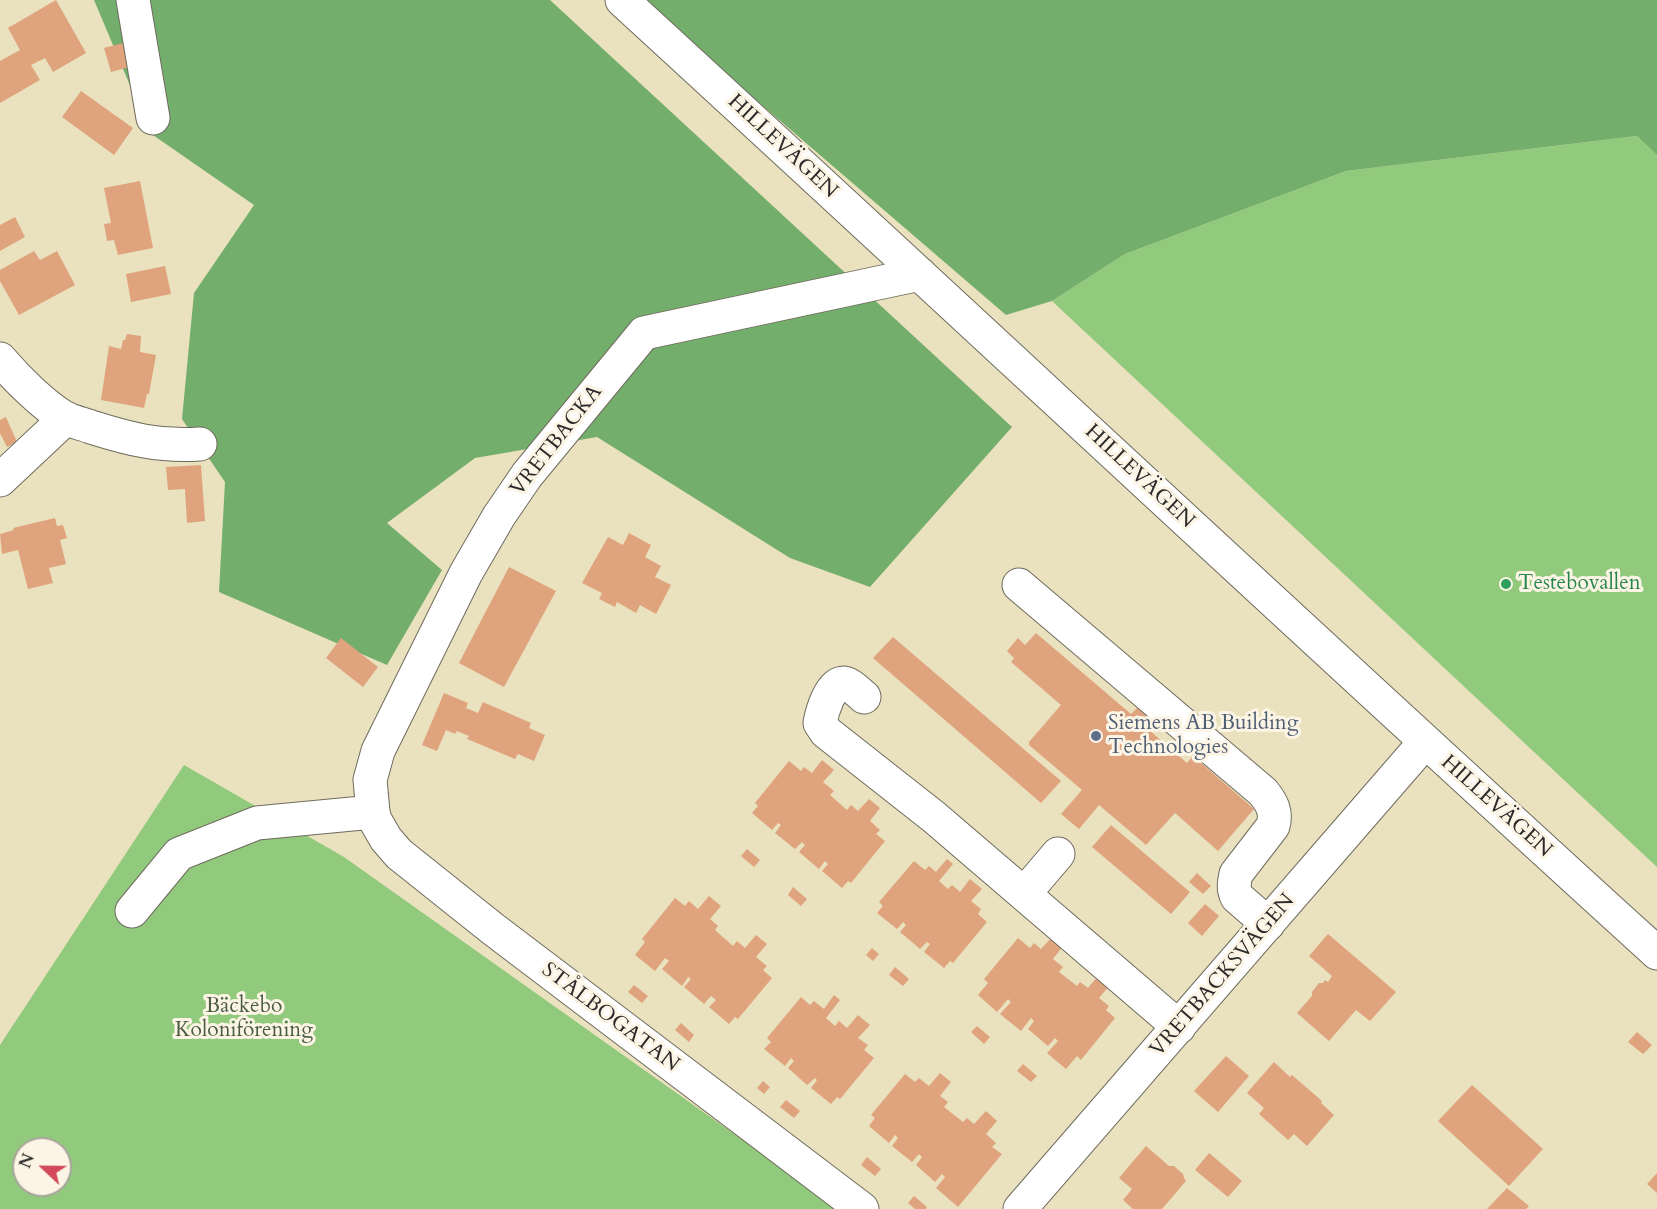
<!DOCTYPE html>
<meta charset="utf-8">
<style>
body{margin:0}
#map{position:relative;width:1657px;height:1209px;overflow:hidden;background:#eae1be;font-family:Cardo,serif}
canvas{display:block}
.north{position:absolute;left:12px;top:1137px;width:60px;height:60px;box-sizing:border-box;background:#fcf5e5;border:2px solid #a8a49b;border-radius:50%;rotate:292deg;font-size:16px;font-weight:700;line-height:24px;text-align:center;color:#2b2b2b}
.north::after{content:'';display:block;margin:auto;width:21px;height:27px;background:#d1495b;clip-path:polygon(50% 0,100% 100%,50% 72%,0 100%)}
</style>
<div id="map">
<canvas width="1657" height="1209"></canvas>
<div class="north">N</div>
</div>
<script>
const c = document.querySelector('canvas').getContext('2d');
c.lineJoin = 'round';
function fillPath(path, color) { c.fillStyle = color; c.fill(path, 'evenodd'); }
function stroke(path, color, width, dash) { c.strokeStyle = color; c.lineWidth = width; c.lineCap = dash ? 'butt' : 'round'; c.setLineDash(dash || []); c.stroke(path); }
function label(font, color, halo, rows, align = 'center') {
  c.font = font + ' Cardo,serif'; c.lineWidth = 6; c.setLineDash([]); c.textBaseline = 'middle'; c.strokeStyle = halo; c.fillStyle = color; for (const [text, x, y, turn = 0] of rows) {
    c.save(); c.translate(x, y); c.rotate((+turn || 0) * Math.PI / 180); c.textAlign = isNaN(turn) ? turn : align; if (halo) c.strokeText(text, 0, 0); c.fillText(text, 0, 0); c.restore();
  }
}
fillPath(new Path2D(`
 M 1637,136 L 1657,155 L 1657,867 L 1052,301 L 1125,254 L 1346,171 Z
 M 184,765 L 344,857 L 840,1209 L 0,1209 L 0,1045 ZM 24,1149 L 60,1149 L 60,1185 L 24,1185 Z`), '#91ca7d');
fillPath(new Path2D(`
 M 94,0 L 550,0 L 1012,427 L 870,587 L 790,558 L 597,437 L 475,458 L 387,523 L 442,570 L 387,665 L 219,592 L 225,482 L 182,419 L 194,293 L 254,205 L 150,133 Z
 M 644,0 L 1657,0 L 1657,155 L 1637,136 L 1346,171 L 1125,254 L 1052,301 L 1006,315 L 692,45 Z`), '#74ae6c');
fillPath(new Path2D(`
 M 56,0 L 86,53 L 53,72 L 45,58 L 31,65 L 40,80 L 0,103 L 0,61 L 20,50 L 8,28 Z
 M 127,42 L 133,66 L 111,72 L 104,48 Z
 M 81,91 L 133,128 L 114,155 L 62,117 Z
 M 140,181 L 153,248 L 118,255 L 114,240 L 107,241 L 104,224 L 111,223 L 104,188 Z
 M 15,217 L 25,237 L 0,251 L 0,225 Z
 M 34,251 L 40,260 L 57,251 L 75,285 L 19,315 L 0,281 L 0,270 Z
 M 165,266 L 171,294 L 131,302 L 126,274 Z
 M 127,334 L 141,336 L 140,352 L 156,355 L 149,394 L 147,394 L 144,408 L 101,400 L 109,346 L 121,349 L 123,340 L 125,340 Z
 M 6,417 L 17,442 L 7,447 L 0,433 L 0,420 Z
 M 201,465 L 205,521 L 187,523 L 185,489 L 168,490 L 166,467 Z
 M 55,518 L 57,526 L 63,525 L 67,538 L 60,540 L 66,564 L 49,568 L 53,583 L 28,589 L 18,550 L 2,554 L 0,534 L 14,530 L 13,528 Z
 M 629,533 L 651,545 L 645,557 L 661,566 L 655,577 L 671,585 L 656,614 L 640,605 L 636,613 L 617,602 L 615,607 L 599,599 L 602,593 L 582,583 L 608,537 L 623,545 Z
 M 509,567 L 556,591 L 504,687 L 459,663 Z
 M 1036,633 L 1131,714 L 1137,708 L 1154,722 L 1148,729 L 1187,763 L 1193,756 L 1254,809 L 1218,851 L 1175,813 L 1146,845 L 1099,805 L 1079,829 L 1061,814 L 1082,790 L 1029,745 L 1029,742 L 1061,705 L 1011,662 L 1014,658 L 1007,651 L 1018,638 L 1025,645 Z
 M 893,637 L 1061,781 L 1041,803 L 873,658 Z
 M 341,638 L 378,667 L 363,687 L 326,658 Z
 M 444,693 L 468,703 L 466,708 L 478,713 L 483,702 L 531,723 L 529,728 L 545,735 L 534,761 L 518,754 L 515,759 L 467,739 L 469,736 L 457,731 L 455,734 L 446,730 L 437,751 L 422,745 Z
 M 822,760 L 834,770 L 823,782 L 834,791 L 830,795 L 847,810 L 851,805 L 858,811 L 869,799 L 880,808 L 870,821 L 880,830 L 876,834 L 885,841 L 851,883 L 848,881 L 842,888 L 822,871 L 828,864 L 825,861 L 819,869 L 799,852 L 805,845 L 802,842 L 795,849 L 775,833 L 781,825 L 778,823 L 772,830 L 752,813 L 758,806 L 755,803 L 789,761 L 801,771 L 804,767 L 812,773 Z
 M 1111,825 L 1190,892 L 1171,914 L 1092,847 Z
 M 747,849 L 760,860 L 754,867 L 741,856 Z
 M 947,859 L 953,864 L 939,881 L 948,889 L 952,885 L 960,892 L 970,879 L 982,889 L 971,901 L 981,909 L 978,914 L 987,922 L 953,963 L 950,961 L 944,968 L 924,952 L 930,944 L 927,942 L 920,949 L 900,932 L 906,925 L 903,922 L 897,929 L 877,913 L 883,906 L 879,902 L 914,861 L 925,870 L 929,866 L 936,872 Z
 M 1197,873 L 1211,886 L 1203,894 L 1189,882 Z
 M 793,887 L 807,899 L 801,906 L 788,895 Z
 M 709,896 L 721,906 L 710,919 L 718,926 L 715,930 L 733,946 L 737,941 L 745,948 L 756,935 L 767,944 L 756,957 L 767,966 L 763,970 L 772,978 L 738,1019 L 735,1017 L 729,1024 L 709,1007 L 716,1000 L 711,996 L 704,1004 L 684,987 L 691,979 L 688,977 L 682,986 L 662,969 L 669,961 L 665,958 L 655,971 L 635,955 L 645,942 L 642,939 L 675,898 L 685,906 L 689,901 L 698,909 Z
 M 1205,904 L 1219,916 L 1202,936 L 1188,923 Z
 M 1328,934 L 1396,992 L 1370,1021 L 1356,1010 L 1329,1041 L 1297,1013 L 1312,996 L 1312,992 L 1319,983 L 1323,983 L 1325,980 L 1328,982 L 1332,976 L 1309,956 Z
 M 1052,937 L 1063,946 L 1053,959 L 1063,967 L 1059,972 L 1077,986 L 1080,982 L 1088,988 L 1098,976 L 1110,985 L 1099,998 L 1109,1006 L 1106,1010 L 1115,1018 L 1081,1060 L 1077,1056 L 1066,1069 L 1047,1053 L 1058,1041 L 1055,1038 L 1048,1046 L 1028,1029 L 1034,1021 L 1031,1018 L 1021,1031 L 1000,1014 L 1011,1002 L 1008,999 L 997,1012 L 978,995 L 988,983 L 984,979 L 1018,938 L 1030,948 L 1034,943 L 1041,949 Z
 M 872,948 L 879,954 L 873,961 L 866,955 Z
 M 895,967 L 909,979 L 903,986 L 889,975 Z
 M 634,985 L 648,996 L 642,1003 L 628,992 Z
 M 834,995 L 840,1000 L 826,1018 L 835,1026 L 839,1021 L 847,1028 L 858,1015 L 870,1025 L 858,1038 L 868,1045 L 864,1050 L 874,1058 L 840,1099 L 837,1097 L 831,1104 L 811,1088 L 817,1080 L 815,1078 L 807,1085 L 788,1068 L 794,1061 L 791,1058 L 785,1066 L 764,1049 L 771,1042 L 767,1038 L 801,997 L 810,1005 L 814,1001 L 824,1009 Z
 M 681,1023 L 694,1035 L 689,1042 L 675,1030 Z
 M 977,1026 L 990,1037 L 984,1044 L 971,1032 Z
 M 1637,1032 L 1652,1045 L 1643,1054 L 1628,1042 Z
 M 1226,1056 L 1249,1076 L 1218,1112 L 1194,1091 Z
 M 1274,1062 L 1290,1077 L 1292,1075 L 1322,1101 L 1321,1103 L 1334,1115 L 1307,1146 L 1294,1134 L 1288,1140 L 1259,1114 L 1264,1108 L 1247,1093 Z
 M 1023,1064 L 1037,1076 L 1031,1082 L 1017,1071 Z
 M 940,1073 L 951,1082 L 940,1096 L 948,1102 L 944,1107 L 963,1122 L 967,1118 L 974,1124 L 986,1111 L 997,1121 L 986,1134 L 996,1143 L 992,1147 L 1002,1154 L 958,1207 L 936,1188 L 945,1177 L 942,1174 L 935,1182 L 916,1165 L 922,1157 L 919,1154 L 912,1162 L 892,1146 L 898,1138 L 895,1135 L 889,1143 L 869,1126 L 875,1118 L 871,1115 L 905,1074 L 915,1082 L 919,1078 L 929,1086 Z
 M 763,1081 L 770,1087 L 764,1094 L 757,1088 Z
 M 1472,1085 L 1543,1149 L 1509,1186 L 1438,1121 Z
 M 786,1100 L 800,1111 L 794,1118 L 780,1107 Z
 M 1146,1146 L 1169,1166 L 1174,1166 L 1183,1174 L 1184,1178 L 1186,1181 L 1162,1209 L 1133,1209 L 1123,1200 L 1132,1189 L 1119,1178 Z
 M 1209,1153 L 1242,1181 L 1228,1197 L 1195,1170 Z
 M 867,1157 L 881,1169 L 875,1176 L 861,1165 Z
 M 1657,1173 L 1657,1193 L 1647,1184 Z
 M 1507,1188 L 1529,1206 L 1526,1209 L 1487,1209 Z
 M 914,1196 L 927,1207 L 926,1209 L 915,1209 L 908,1203 Z`), '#dfa47e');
const minor = new Path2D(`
 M 133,0 L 153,118
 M 622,0 C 968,317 1310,638 1657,953
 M 0,359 C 16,378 43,405 65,418 C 73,422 83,424 91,427 C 129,439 160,447 200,444
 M 0,480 L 66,418
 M 1019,585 L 1263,792 C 1272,803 1277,812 1273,826 L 1236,874 C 1234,883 1233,889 1237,897 L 1268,924
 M 864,697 C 859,693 851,684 844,683 C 830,683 822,712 820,723 L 826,732 L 934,817 L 1179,1027
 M 1024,894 L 1058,854
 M 132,911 L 179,854 L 257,823 L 373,812
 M 862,1209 L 493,929 L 399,854 L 386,839 L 375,820 L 373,812 L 370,780 L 378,751 L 466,573 L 499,516 L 527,475 L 644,333 L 920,274
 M 1020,1209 L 1425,742`);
stroke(minor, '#6e6b5e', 35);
stroke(minor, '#fff', 33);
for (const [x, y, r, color] of [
 [1506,584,6,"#2e9e5b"],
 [1096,736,6,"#5c6f8a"]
]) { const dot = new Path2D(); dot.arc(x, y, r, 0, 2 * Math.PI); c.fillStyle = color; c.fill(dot); stroke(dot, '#fcf5e5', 2); }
label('21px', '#2b2b2b', '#fcf5e5', [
 ["HILLEVÄGEN",782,147,43],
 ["VRETBACKA",557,441,-52],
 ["HILLEVÄGEN",1139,477,43],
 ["HILLEVÄGEN",1496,807,42],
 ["VRETBACKSVÄGEN",1223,976,-49],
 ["STÅLBOGATAN",610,1018,37]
]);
label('21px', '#27864d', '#fcf5e5', [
 ["Testebovallen",1518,584]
], 'left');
label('21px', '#4e5e75', '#fcf5e5', [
 ["Siemens AB Building",1108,724],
 ["Technologies",1108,748]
], 'left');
label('21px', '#4a5b44', '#fcf5e5', [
 ["Bäckebo",244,1007],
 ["Koloniförening",244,1031]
]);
</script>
